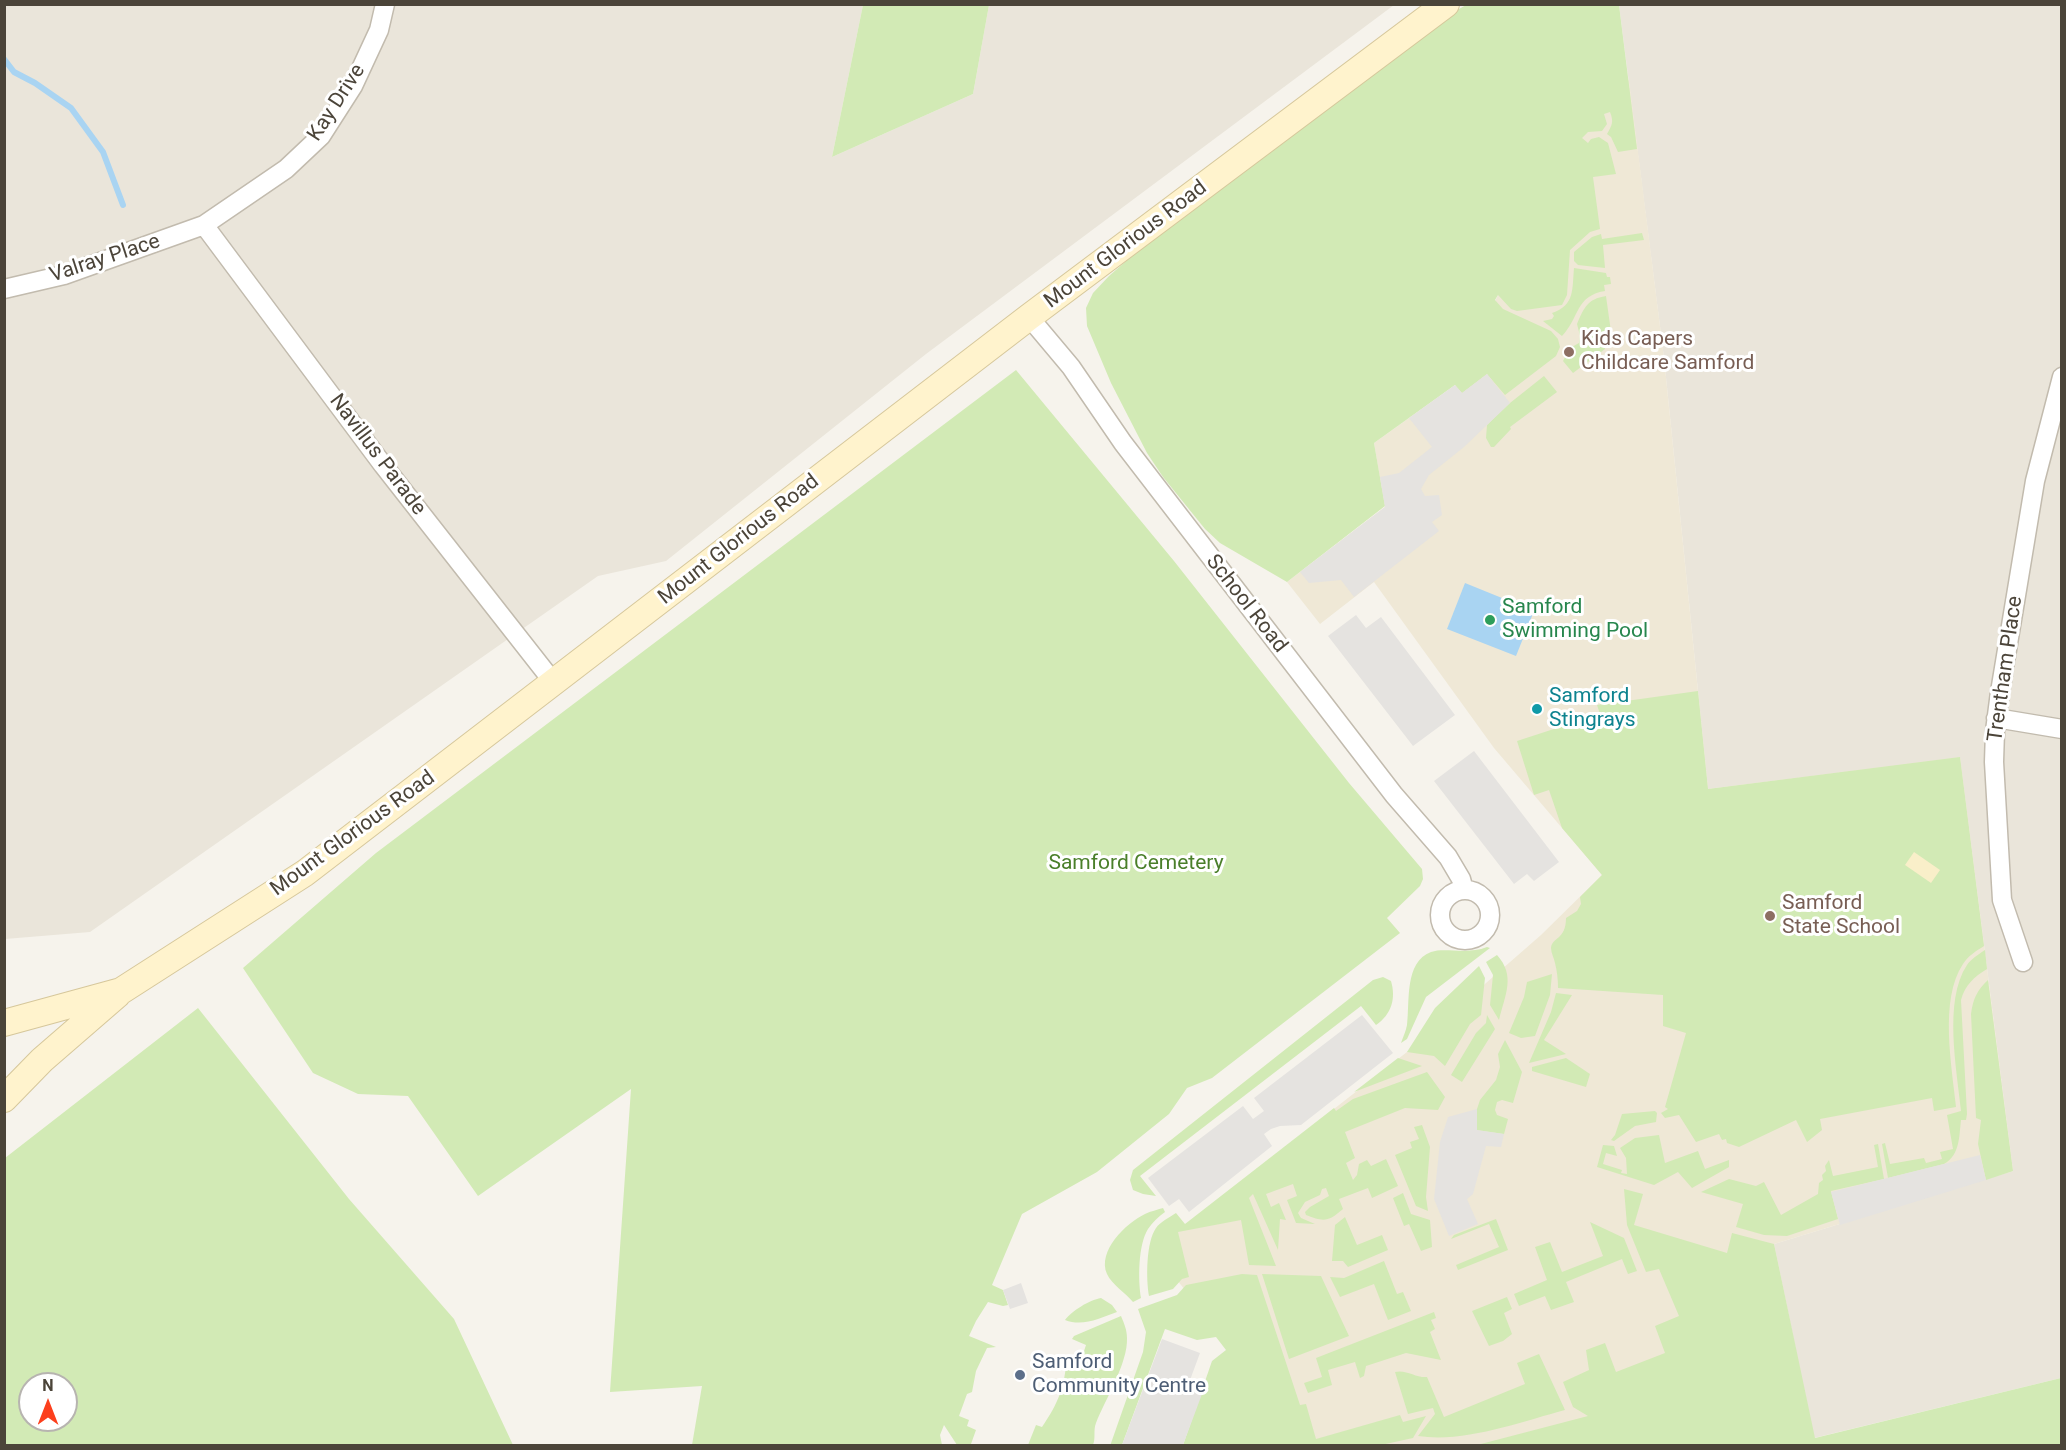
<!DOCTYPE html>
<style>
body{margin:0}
#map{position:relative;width:2066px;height:1450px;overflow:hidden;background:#f6f3ec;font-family:Roboto,sans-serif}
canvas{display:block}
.frame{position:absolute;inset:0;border:6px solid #4b4439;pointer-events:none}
.north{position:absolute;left:18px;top:1372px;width:60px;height:60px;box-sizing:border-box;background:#fff;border:2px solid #b7b4b0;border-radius:50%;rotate:0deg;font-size:16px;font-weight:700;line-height:24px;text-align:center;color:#4b4439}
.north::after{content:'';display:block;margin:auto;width:21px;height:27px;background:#fc3f1d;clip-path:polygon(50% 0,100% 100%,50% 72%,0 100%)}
</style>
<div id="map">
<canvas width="2066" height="1450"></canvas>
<div class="frame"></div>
<div class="north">N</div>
</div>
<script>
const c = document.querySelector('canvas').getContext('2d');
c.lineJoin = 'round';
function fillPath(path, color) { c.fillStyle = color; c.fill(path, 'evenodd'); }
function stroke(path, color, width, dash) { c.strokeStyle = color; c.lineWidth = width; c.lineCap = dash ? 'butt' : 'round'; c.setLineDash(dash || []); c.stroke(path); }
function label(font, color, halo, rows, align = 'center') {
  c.font = font + ' Roboto,sans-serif'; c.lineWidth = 6; c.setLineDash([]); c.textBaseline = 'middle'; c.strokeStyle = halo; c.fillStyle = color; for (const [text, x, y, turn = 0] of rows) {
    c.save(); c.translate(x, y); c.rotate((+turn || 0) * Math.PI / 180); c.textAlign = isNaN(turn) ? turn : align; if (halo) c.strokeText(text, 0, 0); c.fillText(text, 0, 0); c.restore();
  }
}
fillPath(new Path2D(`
 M 5,5 L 863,5 L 832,157 L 973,94 L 989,5 L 1394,5 L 926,354 L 666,561 L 598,576 L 90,932 L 5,939 Z
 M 1619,5 L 2061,5 L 2061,1378 L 1814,1438 L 1774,1244 L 2013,1171 L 1960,758 L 1708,789 L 1664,358 Z`), '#eae5da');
fillPath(new Path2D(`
 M 1629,80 L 1664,358 L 1708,789 L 1960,757 L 2013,1171 L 1774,1244 L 1816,1445 L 1309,1445 L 1153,1250 L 1407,1052 L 1541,935 L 1602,875 L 1494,748 L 1374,582 L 1320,624 L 1287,582 L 1385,507 L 1374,443 L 1478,369 L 1474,346 L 1592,95 Z`), '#efe8d6');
fillPath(new Path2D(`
 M 863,5 L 989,5 L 973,94 L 832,157 Z
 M 1466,5 L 1619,5 L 1637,149 L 1618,152 L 1611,137 L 1607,134 C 1612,125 1614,122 1610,112 L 1604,114 L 1607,124 L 1602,131 L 1588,132 L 1582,138 L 1588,143 L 1591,139 L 1599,137 L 1608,143 L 1616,174 L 1593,177 L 1600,229 L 1590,232 L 1570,250 L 1567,295 L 1562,305 L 1517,311 L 1511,309 L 1498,295 L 1495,300 L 1503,309 L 1551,331 L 1558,339 L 1560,347 L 1556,356 L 1505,395 L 1487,374 L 1462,393 L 1455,385 L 1374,443 L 1385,506 L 1287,582 L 1220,543 L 1205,529 L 1163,477 L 1147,453 L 1111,383 L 1087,326 L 1086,308 L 1093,293 L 1109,276 L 1197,199 L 1407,39 Z
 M 1642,233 L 1644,240 L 1603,245 L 1605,268 L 1578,265 L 1574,261 L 1574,252 L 1592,237 L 1601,234 L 1602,239 Z
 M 1574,268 L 1606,273 L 1607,277 L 1610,277 L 1611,284 L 1604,285 L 1605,291 C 1575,296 1580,317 1562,336 L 1543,321 L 1552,319 L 1554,316 L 1552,313 C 1575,305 1572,290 1574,268 Z
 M 1606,296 L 1612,339 L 1605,342 L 1605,349 L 1573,373 L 1563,361 L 1570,348 L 1579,343 L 1580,336 L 1577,324 C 1584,308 1587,299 1606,296 Z
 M 1016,370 L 1174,561 L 1349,783 L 1422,869 L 1423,879 L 1420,886 L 1387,918 L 1400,933 L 1212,1078 L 1187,1088 L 1169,1114 L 1097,1172 L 1022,1214 L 992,1285 L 1003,1290 L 1008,1305 L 1003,1306 L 988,1302 L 976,1321 L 969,1336 L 996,1347 L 987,1348 L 976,1371 L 972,1392 L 967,1394 L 959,1416 L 969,1420 L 967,1426 L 976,1430 L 971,1444 L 973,1445 L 957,1445 L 944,1425 L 940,1435 L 942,1445 L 692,1445 L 702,1386 L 610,1392 L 631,1089 L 478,1196 L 408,1096 L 358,1094 L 313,1073 L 243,968 L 376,853 Z
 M 1544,376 L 1557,392 L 1510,427 L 1511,429 L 1494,447 L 1491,447 L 1486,438 L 1487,425 L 1510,403 Z
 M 1698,691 L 1708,789 L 1960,757 L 1984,946 C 1976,951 1968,956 1963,964 C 1939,1000 1952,1066 1956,1107 L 1934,1111 L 1932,1098 L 1820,1119 L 1822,1130 L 1807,1142 L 1796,1120 L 1739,1147 L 1727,1143 L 1726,1139 L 1722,1140 L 1719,1134 L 1696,1142 L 1679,1115 L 1665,1118 L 1661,1113 L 1668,1109 L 1665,1107 L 1686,1033 L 1663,1026 L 1663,995 L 1558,988 C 1558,979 1557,971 1555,963 C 1554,958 1551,953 1551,948 C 1552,937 1566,940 1566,918 L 1577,911 L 1581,904 L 1580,897 L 1602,875 L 1562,828 L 1549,790 L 1534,795 L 1517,741 L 1600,714 L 1597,705 Z
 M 1487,947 L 1490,948 L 1426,997 L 1407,1039 L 1401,1043 C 1403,1037 1406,1031 1407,1025 C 1410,1002 1404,962 1431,952 C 1445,947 1467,955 1487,947 Z
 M 1985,950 L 1987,969 C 1974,977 1965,985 1961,1000 L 1967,1114 L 1966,1120 L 1961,1120 C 1959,1137 1960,1155 1944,1164 L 1888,1178 L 1882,1144 L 1885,1143 L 1890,1164 L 1924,1158 L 1926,1163 L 1942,1159 L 1940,1152 L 1953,1149 L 1947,1115 L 1961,1111 C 1957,1070 1943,1001 1967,965 C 1971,959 1979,954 1985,950 Z
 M 1497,955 C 1516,976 1505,995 1499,1020 L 1490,1005 L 1493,975 L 1486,962 Z
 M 1479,966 L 1485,978 L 1481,1015 L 1470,1024 L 1445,1066 L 1434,1056 L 1407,1052 L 1435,1008 Z
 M 1552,974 L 1550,995 L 1535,1036 L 1521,1038 L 1509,1033 L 1524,997 L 1527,982 Z
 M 1383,977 L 1391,981 C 1396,998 1392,1014 1376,1025 L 1361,1006 L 1140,1176 L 1156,1196 L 1143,1194 L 1133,1190 L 1130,1180 L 1133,1170 L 1373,980 Z
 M 1988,980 L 2013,1171 L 1986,1180 L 1978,1144 L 1981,1120 L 1976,1118 L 1971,1014 C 1973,999 1977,990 1988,980 Z
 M 1556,993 L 1572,995 L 1544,1040 L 1566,1054 L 1529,1063 L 1551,1012 Z
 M 198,1008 L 349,1199 L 454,1319 L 513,1445 L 5,1445 L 5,1158 ZM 30,1384 L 66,1384 L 66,1420 L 30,1420 Z
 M 1487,1015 L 1495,1029 L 1462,1082 L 1451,1075 L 1476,1033 L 1486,1023 Z
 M 1505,1040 L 1522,1072 L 1513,1103 L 1502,1100 L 1497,1102 L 1495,1110 L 1497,1115 L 1508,1119 L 1504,1134 L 1476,1130 L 1477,1109 L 1480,1100 L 1496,1080 L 1500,1067 L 1498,1054 Z
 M 1398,1058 L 1422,1066 L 1354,1092 Z
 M 1566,1058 L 1590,1074 L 1586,1087 L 1532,1071 L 1532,1067 Z
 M 1427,1072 L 1445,1097 L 1438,1110 L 1405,1108 L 1345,1132 L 1355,1158 L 1346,1163 L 1353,1180 L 1357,1175 L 1359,1164 L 1367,1160 L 1371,1166 L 1386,1159 L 1398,1186 L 1372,1198 L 1368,1188 L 1339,1199 L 1343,1209 C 1328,1222 1324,1222 1306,1215 L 1305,1212 L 1310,1207 L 1329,1196 L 1326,1188 L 1322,1189 L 1320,1195 L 1305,1202 L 1298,1213 L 1301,1218 L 1315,1224 L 1296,1223 L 1287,1200 L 1297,1196 L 1293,1184 L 1266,1194 L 1271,1207 L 1279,1203 L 1286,1220 L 1280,1219 L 1278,1250 L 1253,1194 L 1249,1198 L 1276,1266 L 1249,1265 L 1241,1220 L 1178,1232 L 1189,1277 L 1182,1279 L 1173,1289 L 1149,1296 C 1146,1279 1146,1242 1156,1228 C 1160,1222 1170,1217 1176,1213 L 1185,1224 L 1334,1108 L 1336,1111 L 1353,1099 Z
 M 1655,1111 L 1657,1113 L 1656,1122 L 1635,1126 L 1614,1141 L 1611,1140 L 1615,1135 L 1622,1114 Z
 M 1422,1125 L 1430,1147 L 1426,1197 L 1428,1211 L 1416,1206 L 1395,1155 L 1412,1148 L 1410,1142 L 1419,1139 L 1414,1127 Z
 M 1659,1135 L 1665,1163 L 1698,1151 L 1705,1169 L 1729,1160 L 1729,1167 L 1692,1188 L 1678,1172 L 1654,1185 L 1597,1167 L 1603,1145 L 1614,1146 L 1617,1156 L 1606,1153 L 1603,1164 L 1622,1170 L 1621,1173 L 1627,1174 L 1626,1158 L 1620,1148 L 1635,1138 Z
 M 1878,1144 L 1884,1179 L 1831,1191 L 1838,1219 L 1787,1236 L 1764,1235 L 1736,1227 L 1743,1204 L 1701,1192 L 1729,1179 L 1756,1186 L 1764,1182 L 1781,1215 L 1818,1194 L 1819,1183 L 1823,1180 L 1822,1175 L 1826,1171 L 1825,1166 L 1829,1160 L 1833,1176 L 1878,1167 L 1874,1145 Z
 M 1624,1189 L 1643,1194 L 1634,1225 L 1727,1253 L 1732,1233 L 1774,1244 L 1815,1438 L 2061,1378 L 2061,1445 L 1477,1445 L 1588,1416 L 1573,1407 L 1563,1382 L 1589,1370 L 1586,1350 L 1605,1343 L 1616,1372 L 1665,1353 L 1655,1326 L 1679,1316 L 1659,1269 L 1646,1272 L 1627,1225 Z
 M 1403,1193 L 1411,1214 L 1430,1220 L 1432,1247 L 1421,1251 L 1409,1224 L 1404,1226 L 1393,1198 Z
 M 1163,1208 L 1165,1212 C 1158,1217 1153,1222 1148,1229 C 1138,1245 1138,1280 1141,1298 L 1133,1302 C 1125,1292 1112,1285 1107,1274 C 1097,1251 1126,1223 1145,1214 C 1151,1211 1157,1210 1163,1208 Z
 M 1345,1217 L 1357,1245 L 1382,1235 L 1388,1250 L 1348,1267 L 1343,1261 L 1332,1261 L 1335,1225 Z
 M 1496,1219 L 1508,1250 L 1458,1270 L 1456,1265 L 1499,1247 L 1489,1224 L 1451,1239 L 1454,1235 Z
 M 1590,1222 L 1624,1238 L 1637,1271 L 1628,1274 L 1622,1259 L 1566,1282 L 1574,1302 L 1551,1310 L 1545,1296 L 1519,1306 L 1514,1294 L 1547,1280 L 1535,1247 L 1550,1242 L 1562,1272 L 1603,1256 Z
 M 1384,1261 L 1397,1294 L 1403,1292 L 1411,1311 L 1388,1320 L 1374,1284 L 1340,1297 L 1330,1277 L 1344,1278 Z
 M 1242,1274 L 1257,1275 L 1300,1405 L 1306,1404 L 1316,1439 L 1400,1415 L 1403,1422 L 1426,1416 L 1413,1438 L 1381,1445 L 1183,1445 L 1212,1361 L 1226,1350 L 1216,1337 L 1197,1340 L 1165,1329 L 1122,1445 L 1110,1446 L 1143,1352 L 1146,1332 L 1138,1309 L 1177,1295 L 1186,1285 Z
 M 1262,1274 L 1321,1276 L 1349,1336 L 1289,1359 Z
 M 1507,1297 L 1512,1309 L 1504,1313 L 1512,1334 L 1503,1341 L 1489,1346 L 1472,1311 Z
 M 1101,1298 L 1112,1305 L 1117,1312 C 1100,1318 1083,1327 1065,1320 C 1072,1311 1089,1300 1101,1298 Z
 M 1434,1312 L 1436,1318 L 1431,1320 L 1435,1329 L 1430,1332 L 1441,1360 L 1406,1353 L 1366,1366 L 1364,1376 L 1360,1378 L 1355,1362 L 1328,1370 L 1332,1385 L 1308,1393 L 1304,1383 L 1322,1377 L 1316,1358 Z
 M 1121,1316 C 1124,1323 1127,1330 1127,1338 C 1128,1363 1105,1400 1096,1423 C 1093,1430 1096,1438 1093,1445 L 1028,1445 L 1036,1425 L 1042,1427 C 1059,1402 1064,1388 1067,1358 L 1080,1363 L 1086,1345 L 1072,1339 L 1074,1336 Z
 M 1539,1354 L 1565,1410 C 1520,1422 1465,1443 1418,1436 L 1435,1414 L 1433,1408 L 1408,1414 L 1395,1372 C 1406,1369 1416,1378 1427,1377 L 1444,1417 L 1525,1384 L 1517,1363 Z`), '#d2eab5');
fillPath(new Path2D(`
 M 1914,852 L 1940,870 L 1931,883 L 1905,865 Z`), '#f9efc9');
fillPath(new Path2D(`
 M 1487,374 L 1510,403 L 1464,447 L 1429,475 L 1421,489 L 1425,496 L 1439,495 L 1442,515 L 1432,522 L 1439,531 L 1354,597 L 1341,580 L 1309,583 L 1300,572 L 1385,507 L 1380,477 L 1399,473 L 1432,447 L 1409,418 L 1455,385 L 1462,393 Z
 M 1356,615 L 1366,628 L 1381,617 L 1455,715 L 1413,746 L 1328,636 Z
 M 1474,751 L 1559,862 L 1534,881 L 1527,874 L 1514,884 L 1434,781 Z
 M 1362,1015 L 1393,1053 L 1301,1125 L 1280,1126 L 1271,1129 L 1264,1134 L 1272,1146 L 1189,1212 L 1179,1199 L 1169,1206 L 1148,1178 L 1243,1106 L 1253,1119 L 1264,1111 L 1254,1098 Z
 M 1477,1109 L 1477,1130 L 1504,1134 L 1501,1147 L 1486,1146 L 1473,1194 L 1467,1199 L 1478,1224 L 1449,1236 L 1434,1199 L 1440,1142 L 1448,1117 Z
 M 1980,1155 L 1986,1180 L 1840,1225 L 1831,1192 Z
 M 1021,1283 L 1028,1303 L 1010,1309 L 1003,1290 Z
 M 1162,1339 L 1200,1353 L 1190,1380 L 1205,1386 L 1183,1445 L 1122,1445 Z`), '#e5e3e0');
fillPath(new Path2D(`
 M 1465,583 L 1534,611 L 1516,656 L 1447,629 Z`), '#a9d4f2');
stroke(new Path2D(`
 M 4,59 L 14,72 L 35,83 L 71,108 L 103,152 L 123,205`), '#a9d4f2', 6);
const street = new Path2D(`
 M 204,225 L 383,465 L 554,683
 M 4,289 L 64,275 L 204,225 L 286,169 L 321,136 L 353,86 L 379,30 L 385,4
 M 1029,317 L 1071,367 L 1123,443 L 1394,795 L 1448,857 L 1461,879 L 1464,890
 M 1996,718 L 2062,729
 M1440 915a25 25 0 1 1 50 0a25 25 0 1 1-50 0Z
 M 2023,962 L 2002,900 L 1994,762 L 1995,731 L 2000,692 L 2035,481 L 2062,377`);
const secondary = new Path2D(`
 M 4,1023 L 121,991 L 305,873 L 1029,317 L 1446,4
 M 4,1099 L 42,1060 L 117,995`);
stroke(street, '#c2bbae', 21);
stroke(secondary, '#d6c79b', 28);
stroke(street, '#fff', 18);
stroke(secondary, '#fff3cd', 26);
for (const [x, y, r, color] of [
 [1569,352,6,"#8d6e63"],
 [1490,620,6,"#2e9e5b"],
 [1537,709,6,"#0f9aa8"],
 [1770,916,6,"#8d6e63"],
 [1020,1375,6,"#5c6f8a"]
]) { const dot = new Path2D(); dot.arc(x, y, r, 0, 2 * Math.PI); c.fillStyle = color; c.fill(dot); stroke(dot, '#fff', 2); }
label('21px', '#4b4439', '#fff', [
 ["Kay Drive",337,103,-57],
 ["Mount Glorious Road",1126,245,-37],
 ["Valray Place",105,259,-18],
 ["Navillus Parade",377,455,53],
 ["Mount Glorious Road",739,540,-38],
 ["School Road",1246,604,52],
 ["Trentham Place",2006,669,-82],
 ["Mount Glorious Road",353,834,-36]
]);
label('21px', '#785e54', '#fff', [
 ["Kids Capers",1581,340],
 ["Childcare Samford",1581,364],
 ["Samford",1782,904],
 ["State School",1782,928]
], 'left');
label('21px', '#27864d', '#fff', [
 ["Samford",1502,608],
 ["Swimming Pool",1502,632]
], 'left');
label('21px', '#0d838f', '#fff', [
 ["Samford",1549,697],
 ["Stingrays",1549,721]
], 'left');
label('21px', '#4a7f2a', '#fff', [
 ["Samford Cemetery",1136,864]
]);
label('21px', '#4e5e75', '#fff', [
 ["Samford",1032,1363],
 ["Community Centre",1032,1387]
], 'left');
</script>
